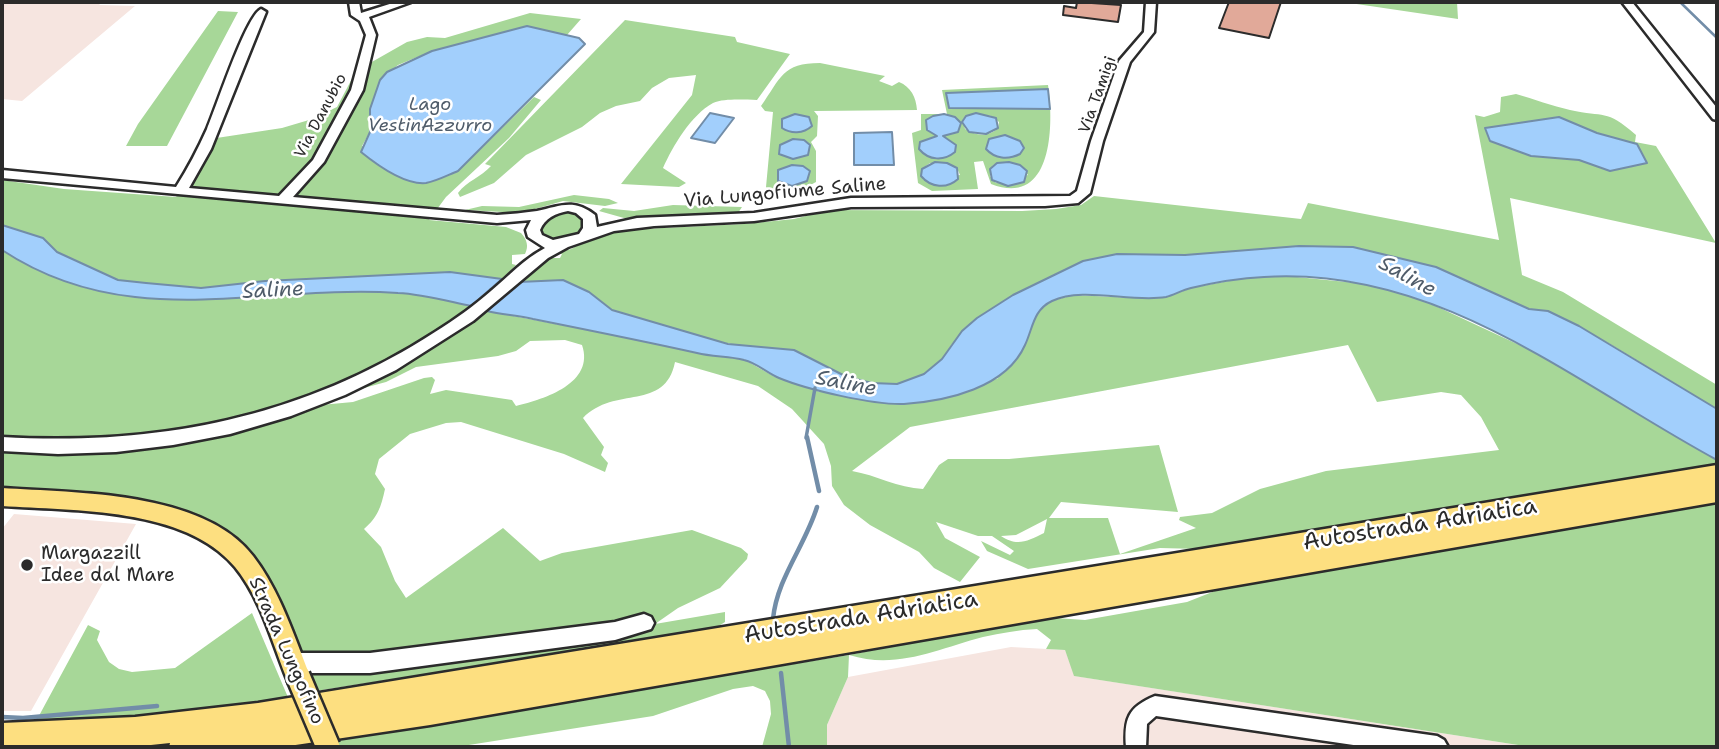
<!DOCTYPE html>
<style>
body{margin:0}
#map{position:relative;width:1719px;height:749px;overflow:hidden;background:#fff;font-family:"Shantell Sans",sans-serif}
canvas{display:block}
.frame{position:absolute;inset:0;border:4px solid #2b2b2b;pointer-events:none}
</style>
<div id="map">
<canvas width="1719" height="749"></canvas>
<div class="frame"></div>
</div>
<script>
const c = document.querySelector('canvas').getContext('2d');
c.lineJoin = 'round';
function fillPath(path, color) { c.fillStyle = color; c.fill(path, 'evenodd'); }
function stroke(path, color, width, dash) { c.strokeStyle = color; c.lineWidth = width; c.lineCap = dash ? 'butt' : 'round'; c.setLineDash(dash || []); c.stroke(path); }
function label(font, color, halo, rows, align = 'center') {
  c.font = font + ' "Shantell Sans",sans-serif'; c.lineWidth = 5; c.setLineDash([]); c.textBaseline = 'middle'; c.strokeStyle = halo; c.fillStyle = color; for (const [text, x, y, turn = 0] of rows) {
    c.save(); c.translate(x, y); c.rotate((+turn || 0) * Math.PI / 180); c.textAlign = isNaN(turn) ? turn : align; if (halo) c.strokeText(text, 0, 0); c.fillText(text, 0, 0); c.restore();
  }
}
fillPath(new Path2D(`
 M 2,2 L 102,2 L 99,5 L 135,6 L 22,101 L 2,99 Z
 M 14,514 L 136,524 L 31,711 L 2,711 L 2,529 Z
 M 1011,647 L 1065,650 L 1075,676 L 1531,747 L 827,747 L 827,725 L 848,677 Z`), '#f6e5e0');
fillPath(new Path2D(`
 M 1343,2 L 1457,2 L 1458,19 Z
 M 218,11 L 238,12 L 167,146 L 126,146 L 138,124 Z
 M 530,13 L 581,19 L 567,35 L 527,26 L 432,51 L 398,65 L 380,80 L 370,109 L 370,132 L 362,146 L 458,171 L 534,97 L 541,100 L 509,138 L 446,197 L 429,220 L 506,227 L 521,233 C 527,240 529,246 525,254 L 512,255 L 512,264 L 516,265 L 502,279 L 450,272 L 265,281 L 201,288 L 146,283 L 118,280 L 57,252 L 43,238 L 2,225 L 2,180 L 64,189 L 176,197 L 198,167 L 210,139 L 282,128 L 309,120 L 337,107 L 356,71 L 407,42 L 427,37 L 445,38 Z
 M 625,20 L 735,37 L 737,42 L 790,54 L 757,100 C 745,100 725,98 713,103 C 691,115 673,146 663,168 L 686,183 L 679,187 L 621,184 L 692,95 L 696,75 L 669,78 L 652,88 L 640,101 L 616,106 L 600,113 L 582,127 L 526,155 L 494,183 L 460,197 L 458,193 C 467,181 481,177 491,166 L 485,164 Z
 M 820,63 L 885,76 L 879,81 L 892,86 L 899,82 C 911,87 916,97 917,110 L 814,111 L 818,116 L 817,136 L 811,142 L 816,151 L 816,182 L 801,190 L 768,189 L 766,187 L 773,112 L 765,111 L 761,106 C 781,78 782,63 820,63 Z
 M 1048,85 C 1054,125 1053,208 991,184 L 983,161 L 974,162 L 978,189 L 932,191 L 918,183 L 912,133 L 921,130 L 921,114 L 947,114 L 942,90 ZM 1047,89 L 1049,109 L 950,108 L 946,93 ZM 971,114 L 992,116 L 999,122 L 998,128 C 989,137 976,136 965,129 L 963,119 ZM 1009,162 L 1020,165 L 1028,175 L 996,183 L 990,176 L 993,165 ZM 930,163 L 957,168 L 960,175 L 923,180 L 922,169 Z
 M 1516,94 C 1534,99 1552,106 1570,110 C 1605,118 1605,108 1636,135 L 1635,142 L 1656,146 L 1716,243 L 1510,198 L 1522,275 L 1563,292 L 1717,385 L 1717,409 L 1610,344 L 1548,311 L 1529,309 L 1436,267 L 1353,247 L 1299,246 L 1185,255 L 1117,254 L 1083,261 L 952,344 L 942,359 L 924,374 L 897,384 L 872,383 L 847,377 L 794,350 L 766,350 L 709,340 L 612,310 L 589,292 L 519,282 L 533,267 L 538,267 L 550,258 L 560,258 L 562,254 L 553,254 L 571,249 L 593,237 L 622,230 L 744,224 L 794,219 L 829,210 L 1022,211 L 1056,209 L 1081,205 L 1094,196 L 1301,219 L 1308,203 L 1499,240 L 1475,115 L 1484,117 L 1500,112 L 1501,97 ZM 1559,117 L 1597,133 L 1610,171 L 1579,160 L 1531,156 L 1490,141 Z
 M 574,195 L 609,199 L 618,203 L 605,206 L 563,201 L 521,213 L 465,210 L 482,206 L 519,207 Z
 M 673,205 L 742,207 L 738,213 L 722,215 L 624,218 L 599,211 L 603,208 L 634,211 Z
 M 561,211 L 574,212 L 583,217 L 583,229 C 572,240 557,243 543,236 L 540,228 L 544,219 Z
 M 2,250 C 130,334 258,284 398,293 C 422,294 447,301 471,306 C 373,378 252,425 130,438 C 88,443 44,440 2,436 Z
 M 1287,276 L 1376,285 L 1412,295 L 1543,356 L 1717,460 L 1717,747 L 1531,747 L 1074,676 L 1065,650 L 1046,649 L 1051,640 L 1037,629 C 1018,630 1001,633 983,637 C 937,649 897,670 849,655 L 848,677 L 827,725 L 827,747 L 762,747 L 771,714 L 770,701 L 765,691 L 753,686 L 733,689 L 653,716 L 456,747 L 339,747 L 335,741 L 474,716 L 849,655 L 1041,617 L 1085,620 L 1187,602 L 1230,585 L 1633,480 L 1517,496 L 1199,549 L 1160,548 L 1028,569 L 987,551 L 981,541 L 1010,555 L 1014,551 L 992,536 L 978,536 L 936,522 L 945,538 L 980,557 L 960,582 L 934,568 L 919,552 L 870,525 L 844,505 L 832,486 L 831,466 L 824,444 L 792,409 L 758,386 L 675,362 C 665,412 615,385 583,418 L 604,447 L 601,455 L 608,463 L 605,472 L 564,454 L 461,422 L 446,423 L 410,434 L 379,459 L 375,474 L 385,489 C 381,507 378,517 364,529 L 381,547 L 395,581 L 406,598 L 503,528 L 540,561 L 562,553 L 692,530 L 741,548 L 748,554 L 747,559 L 720,588 L 678,608 L 655,624 L 725,612 L 725,622 L 714,629 L 316,691 C 302,662 288,633 276,603 C 268,585 261,560 247,546 C 193,490 75,492 2,487 L 2,451 L 76,455 L 154,448 L 187,442 L 310,406 L 353,402 L 424,378 L 432,377 L 435,380 L 430,394 L 446,390 L 512,400 L 516,406 C 545,399 595,383 582,345 L 565,340 L 530,341 L 516,351 L 498,356 L 416,367 L 386,382 L 338,395 L 389,373 L 487,311 L 635,339 L 700,354 L 745,360 L 775,377 L 820,392 L 997,379 L 1025,345 L 1034,316 L 1051,301 L 1074,295 L 1135,298 L 1167,297 L 1191,288 L 1245,278 ZM 1348,345 L 1377,402 L 1441,392 L 1461,395 L 1481,417 L 1499,450 L 1326,471 L 1260,489 L 1212,513 L 1180,517 L 1179,520 L 1196,528 L 1120,554 L 1108,518 L 1049,518 L 1061,502 L 1178,512 L 1159,445 L 1009,459 L 948,459 L 939,465 L 923,489 C 898,488 876,475 852,471 L 910,427 ZM 1047,519 L 1044,533 C 1028,541 1017,547 1001,536 L 1016,535 Z
 M 252,613 L 290,702 L 205,713 L 34,725 L 88,625 L 100,631 L 97,640 L 109,662 L 119,669 L 132,672 L 175,668 Z`), '#a7d798');
const water = new Path2D(`
 M 527,26 L 579,38 L 585,44 L 458,171 C 448,175 437,181 426,183 C 405,185 377,165 361,152 L 370,132 L 370,109 L 380,80 L 387,72 L 432,51 Z
 M 1048,89 L 1050,109 L 949,108 L 946,93 Z
 M 710,113 L 734,118 L 715,143 L 691,138 Z
 M 976,113 L 996,118 L 998,128 L 986,134 L 969,132 L 962,122 L 966,116 Z
 M 795,114 L 809,117 L 812,126 C 803,134 791,134 782,128 L 782,119 Z
 M 944,114 L 955,117 L 961,123 L 958,132 L 943,136 L 956,145 L 955,152 C 944,161 929,161 919,149 L 920,142 L 937,136 L 927,130 L 926,120 L 933,116 Z
 M 1559,117 L 1597,133 L 1637,144 L 1647,163 L 1610,171 L 1579,160 L 1531,156 L 1490,141 L 1485,128 Z
 M 892,132 L 894,165 L 854,165 L 854,133 Z
 M 1005,135 L 1020,141 L 1024,148 L 1020,154 C 1008,160 995,159 986,149 L 989,139 Z
 M 793,139 L 804,140 L 810,145 L 808,155 L 793,159 L 779,154 L 780,145 Z
 M 935,162 L 947,163 L 957,168 L 958,179 C 947,189 931,188 921,176 L 922,169 Z
 M 1009,162 L 1020,165 L 1027,171 L 1024,182 L 1008,186 L 992,180 L 990,169 L 997,163 Z
 M 792,165 L 803,166 L 810,171 L 807,181 L 792,186 L 778,181 L 778,170 Z
 M 2,225 L 43,238 L 57,252 L 118,280 L 146,283 L 201,288 L 265,281 L 450,272 L 502,279 L 471,306 C 447,301 422,294 398,293 C 259,284 129,334 2,250 Z
 M 1299,246 L 1353,247 L 1436,267 L 1529,309 L 1548,311 L 1579,326 L 1717,409 L 1717,460 C 1573,382 1438,266 1264,277 C 1243,278 1212,283 1191,288 C 1182,290 1174,295 1166,297 C 1131,303 1083,286 1052,301 C 1033,310 1033,328 1025,345 C 1006,388 947,401 904,404 C 873,405 808,390 779,378 C 767,373 757,363 744,360 C 729,356 713,357 697,353 C 643,341 588,330 533,319 C 517,315 502,315 487,311 L 519,282 L 563,280 L 589,292 L 612,310 L 728,344 L 794,350 L 847,377 L 872,383 L 897,384 L 924,374 L 942,359 L 962,331 L 977,318 L 1013,295 L 1083,261 L 1117,254 L 1185,255 Z`);
fillPath(water, '#a2cffc');
stroke(water, '#728da8', 2);
stroke(new Path2D(`
 M 1680,2 L 1717,38`), '#728da8', 2.5);
stroke(new Path2D(`
 M 806,438 L 815,388`), '#728da8', 3.5);
stroke(new Path2D(`
 M 807,437 L 819,491
 M 773,619 C 777,578 805,546 817,507
 M 781,673 L 789,747
 M 2,717 L 23,718 L 157,706`), '#728da8', 4.5);
const building = new Path2D(`
 M 1077,2 L 1121,5 L 1118,22 L 1063,15 L 1064,6 L 1076,8 Z
 M 1229,2 L 1281,2 L 1269,38 L 1219,28 Z`);
fillPath(building, '#e1a999');
stroke(building, '#2b2b2b', 2);
const minor = new Path2D(`
 M 349,2 L 359,2 L 361,13 L 396,2 L 411,2 L 369,17 L 376,35 L 363,90 L 324,162 L 293,197 L 497,215 C 511,214 523,213 537,211 C 560,206 574,198 595,215 L 597,227 L 637,218 L 754,213 L 851,198 L 1070,196 L 1077,191 L 1091,141 L 1119,61 L 1144,32 L 1146,2 L 1156,2 L 1154,32 L 1130,62 L 1103,141 L 1090,193 L 1078,203 L 1045,206 L 851,207 L 754,221 L 654,226 L 614,231 L 568,247 L 548,258 L 473,321 L 396,370 L 345,395 L 291,416 L 230,434 L 173,445 L 116,452 L 58,454 L 2,451 L 2,437 C 158,446 302,418 435,332 C 454,320 474,306 491,291 C 509,276 524,259 545,248 L 528,237 L 526,230 L 531,220 L 497,223 L 2,178 L 2,170 L 176,187 C 188,168 198,149 207,129 C 216,108 246,16 261,9 L 266,12 L 211,149 L 189,188 L 279,196 L 313,160 L 351,90 L 366,35 L 360,21 L 351,15 ZM 568,211 L 576,213 L 583,219 L 583,228 L 579,234 L 553,240 L 542,235 L 540,230 C 545,218 556,213 568,211 Z
 M 1622,2 L 1632,2 L 1717,108 L 1717,120 L 1713,119 Z
 M 644,614 L 651,617 L 654,623 L 651,629 L 615,640 L 370,673 L 292,673 L 285,670 L 282,663 L 285,656 L 292,653 L 370,653 L 615,622 Z
 M 1155,696 L 1437,736 L 1444,740 L 1448,747 L 1367,747 L 1156,716 L 1147,724 L 1146,747 L 1126,747 C 1124,719 1128,707 1155,696 Z`);
const major = new Path2D(`
 M 2,488 C 76,493 204,491 253,556 C 280,591 294,636 310,676 L 307,684 L 298,688 L 289,684 C 273,646 262,600 235,567 C 185,507 74,511 2,506 Z`);
const highway = new Path2D(`
 M 1717,465 L 1717,502 L 430,725 L 282,747 L 169,747 L 170,743 L 132,747 L 2,747 L 2,723 L 135,717 L 258,703 Z`);
stroke(minor, '#2b2b2b', 5);
stroke(major, '#2b2b2b', 5);
stroke(highway, '#2b2b2b', 5);
fillPath(minor, '#fff');
fillPath(major, '#fddf80');
fillPath(highway, '#fddf80');
const majorBridge = new Path2D(`
 M 298,676 L 328,747`);
stroke(majorBridge, '#2b2b2b', 28, []);
stroke(majorBridge, '#fddf80', 23);
for (const [x, y, r, color] of [
 [27,565,7,"#2b2b2b"]
]) { const dot = new Path2D(); dot.arc(x, y, r, 0, 2 * Math.PI); c.fillStyle = color; c.fill(dot); stroke(dot, '#fff', 2.5); }
label('16px', '#2b2b2b', '#fff', [
 ["Via Tamigi",1098,95,-70],
 ["Via Danubio",321,116,-62]
]);
label('italic 18px', '#4f5c6a', '#fff', [
 ["Lago",430,105],
 ["VestinAzzurro",430,126]
]);
label('19px', '#2b2b2b', '#fff', [
 ["Via Lungofiume Saline",785,193,-5],
 ["Strada Lungofino",286,651,66]
]);
label('19px', '#2b2b2b', '#fff', [
 ["Margazzill",41,554],
 ["Idee dal Mare",41,576]
], 'left');
label('italic 21px', '#4f5c6a', '#fff', [
 ["Saline",1407,277,29],
 ["Saline",273,291,-3],
 ["Saline",846,384,11]
]);
label('23px', '#2b2b2b', '#fff', [
 ["Autostrada Adriatica",1420,525,-9],
 ["Autostrada Adriatica",861,618,-9]
]);
</script>
